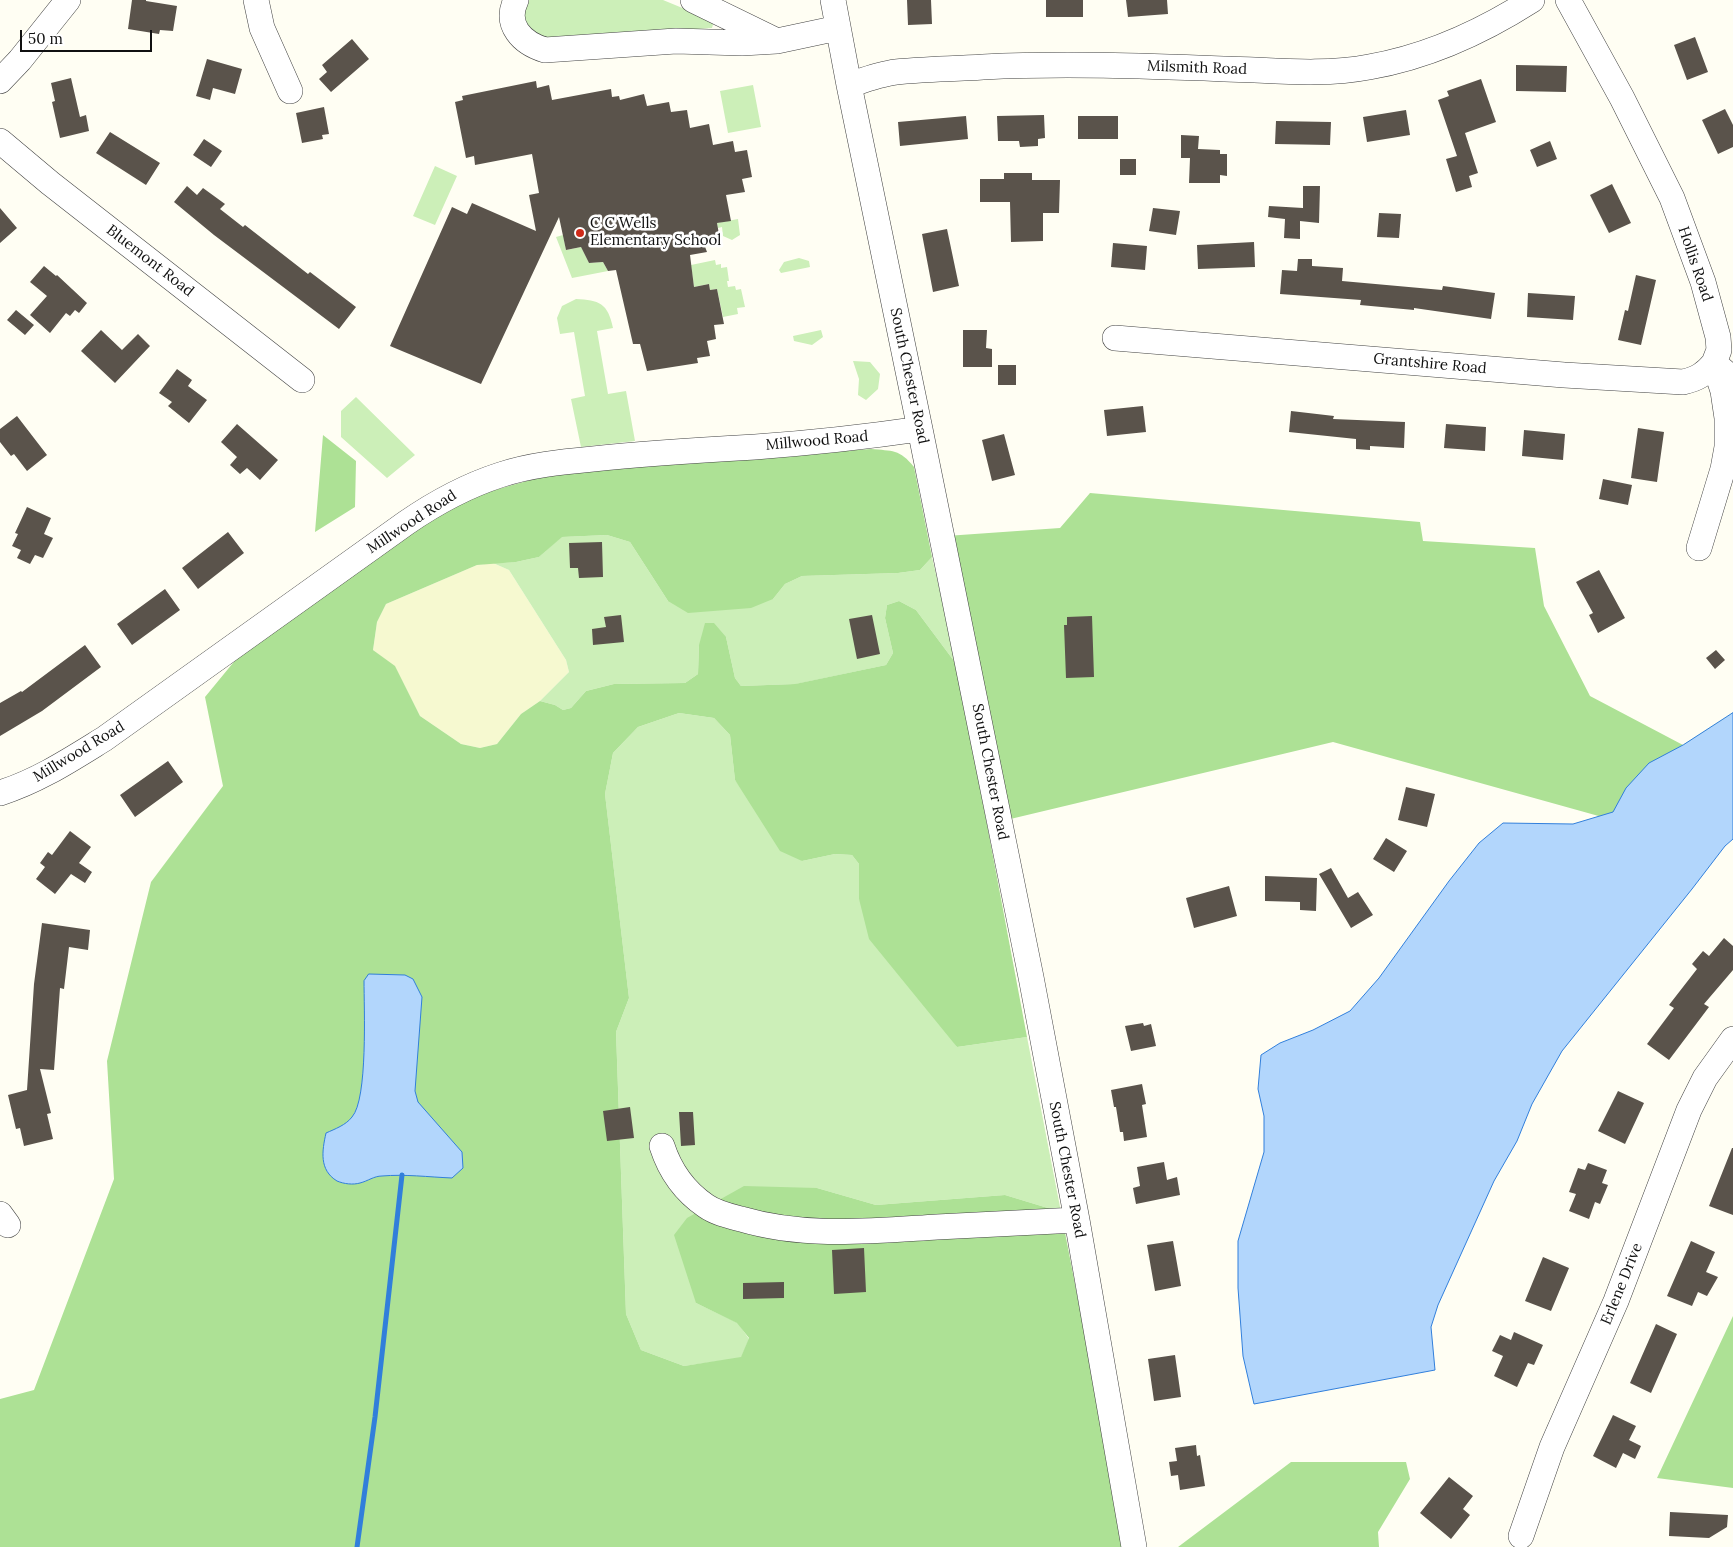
<!DOCTYPE html>
<style>
body{margin:0}
#map{position:relative;width:1733px;height:1547px;overflow:hidden;background:#fffef3;font-family:Lora,serif}
canvas{display:block}
.scale{position:absolute;left:20px;top:30px;width:132px;height:22px;box-sizing:border-box;border:2px solid #101010;border-top:0;padding-left:6px;font-size:15px;line-height:18px;white-space:nowrap;color:#101010;-webkit-text-stroke:4px #fff;paint-order:stroke}
</style>
<div id="map">
<canvas width="1733" height="1547"></canvas>
<div class="scale">50 m</div>
</div>
<script>
const c = document.querySelector('canvas').getContext('2d');
c.lineJoin = 'round';
function fillPath(path, color) { c.fillStyle = color; c.fill(path, 'evenodd'); }
function stroke(path, color, width, dash) { c.strokeStyle = color; c.lineWidth = width; c.lineCap = dash ? 'butt' : 'round'; c.setLineDash(dash || []); c.stroke(path); }
function label(font, color, halo, rows, align = 'center') {
  c.font = font + ' Lora,serif'; c.lineWidth = 5; c.setLineDash([]); c.textBaseline = 'middle'; c.strokeStyle = halo; c.fillStyle = color; for (const [text, x, y, turn = 0] of rows) {
    c.save(); c.translate(x, y); c.rotate((+turn || 0) * Math.PI / 180); c.textAlign = isNaN(turn) ? turn : align; if (halo) c.strokeText(text, 0, 0); c.fillText(text, 0, 0); c.restore();
  }
}
fillPath(new Path2D(`
 M 493,563 L 509,570 L 566,660 L 569,672 L 540,701 L 521,714 L 497,744 L 480,748 L 461,744 L 420,716 L 395,667 L 373,650 L 377,622 L 386,604 L 477,565 Z`), '#f6f9d0');
fillPath(new Path2D(`
 M 528,0 L 663,0 L 714,21 L 712,28 L 539,40 L 520,25 Z
 M 753,85 L 761,127 L 728,133 L 720,91 Z
 M 435,166 L 457,176 L 435,225 L 413,216 Z
 M 738,219 L 740,235 L 732,240 L 723,236 L 722,227 L 718,228 L 717,223 Z
 M 563,235 L 566,250 L 581,247 L 589,263 L 603,262 L 608,271 L 572,278 L 556,237 Z
 M 799,258 L 809,261 L 810,267 L 781,273 L 779,270 L 784,262 Z
 M 715,260 L 716,265 L 721,264 L 721,268 L 727,267 L 729,281 L 727,281 L 728,287 L 735,286 L 736,290 L 741,289 L 745,307 L 737,308 L 738,314 L 723,317 L 717,289 L 710,290 L 709,284 L 694,287 L 691,265 Z
 M 576,299 C 599,300 608,303 613,328 L 597,331 L 608,394 L 626,391 L 635,441 L 581,447 L 571,399 L 585,396 L 574,332 L 560,334 L 557,318 L 562,306 Z
 M 821,330 L 823,337 L 812,345 L 794,341 L 793,336 Z
 M 853,361 L 870,362 L 880,374 L 878,389 L 866,400 L 858,395 L 859,379 Z
 M 356,397 L 415,455 L 387,478 L 341,437 L 341,411 Z
 M 607,535 L 630,542 L 668,601 L 773,599 L 785,584 L 802,576 L 898,573 L 920,570 L 932,557 L 957,665 L 916,610 L 899,601 L 887,605 L 885,618 L 893,653 L 886,665 L 796,684 L 741,686 L 735,678 L 726,637 L 699,645 L 698,674 L 685,683 L 614,684 L 586,691 L 571,708 L 563,710 L 555,705 L 540,701 L 569,672 L 566,660 L 509,570 L 493,563 L 516,562 L 539,557 L 561,537 Z
 M 679,713 L 714,718 L 730,735 L 735,780 L 802,861 L 835,854 L 852,855 L 859,864 L 859,899 L 957,1047 L 1027,1037 L 1061,1212 L 1005,1195 L 876,1205 L 817,1188 L 696,1303 L 738,1323 L 749,1339 L 741,1358 L 684,1366 L 641,1350 L 626,1314 L 616,1032 L 629,998 L 605,794 L 613,753 L 638,727 Z`), '#ccefb8');
fillPath(new Path2D(`
 M 323,435 L 356,461 L 355,507 L 315,532 Z
 M 871,449 C 892,451 900,449 914,467 L 932,557 L 920,570 L 898,573 L 802,576 L 785,584 L 773,599 L 751,608 L 688,613 L 668,601 L 630,542 L 607,535 L 562,537 L 539,557 L 516,562 L 477,565 L 386,604 L 377,622 L 373,650 L 395,666 L 420,716 L 461,744 L 480,748 L 497,744 L 521,714 L 540,701 L 555,705 L 563,710 L 571,708 L 586,691 L 614,684 L 685,683 L 698,674 L 699,645 L 705,623 L 714,623 L 726,637 L 735,678 L 741,686 L 795,684 L 886,665 L 893,653 L 885,618 L 887,605 L 899,601 L 916,610 L 957,665 L 1027,1037 L 957,1047 L 869,939 L 859,899 L 859,864 L 852,855 L 835,854 L 802,861 L 780,851 L 735,780 L 730,735 L 714,718 L 679,713 L 638,727 L 613,753 L 605,794 L 629,998 L 616,1032 L 626,1314 L 641,1350 L 684,1366 L 741,1357 L 749,1338 L 737,1323 L 696,1303 L 674,1235 L 687,1218 L 744,1186 L 817,1188 L 876,1205 L 1005,1195 L 1061,1212 L 1126,1547 L 0,1547 L 0,1399 L 34,1390 L 114,1179 L 107,1061 L 151,882 L 223,786 L 205,697 L 242,652 L 438,514 L 484,493 L 534,479 L 587,469 Z
 M 1090,493 L 1420,522 L 1423,541 L 1535,548 L 1544,606 L 1590,696 L 1683,745 L 1733,713 L 1613,820 L 1333,742 L 1002,821 L 946,536 L 1060,528 Z
 M 1733,1316 L 1733,1488 L 1657,1478 Z
 M 1291,1462 L 1406,1462 L 1410,1479 L 1378,1532 L 1379,1547 L 1178,1547 Z`), '#ade195');
const water = new Path2D(`
 M 1733,713 L 1733,839 L 1725,846 L 1692,889 L 1562,1051 L 1532,1104 L 1517,1141 L 1494,1181 L 1438,1305 L 1431,1327 L 1435,1370 L 1254,1404 L 1243,1356 L 1238,1288 L 1238,1241 L 1264,1152 L 1264,1116 L 1258,1089 L 1261,1055 L 1280,1043 L 1313,1030 L 1350,1011 L 1379,978 L 1449,881 L 1479,843 L 1503,823 L 1573,824 L 1613,812 L 1626,788 L 1649,763 L 1683,745 Z
 M 369,974 L 405,975 L 413,979 L 422,997 L 415,1091 L 418,1102 L 462,1152 L 463,1168 L 452,1178 C 428,1177 405,1174 382,1176 C 374,1176 368,1181 360,1183 C 353,1185 344,1184 337,1181 C 319,1170 322,1151 326,1133 C 335,1129 346,1125 352,1117 C 368,1099 364,1008 364,981 Z`);
fillPath(water, '#b2d6fc');
stroke(water, '#317fdb', 1);
stroke(new Path2D(`
 M 357,1547 L 375,1417 L 402,1175`), '#317fdb', 5);
fillPath(new Path2D(`
 M 132,0 L 146,0 L 146,1 L 177,6 L 173,31 L 160,30 L 159,34 L 128,29 Z
 M 907,0 L 931,0 L 932,24 L 908,25 Z
 M 1046,0 L 1083,0 L 1083,17 L 1046,17 Z
 M 1126,0 L 1167,0 L 1168,14 L 1128,17 Z
 M 1695,37 L 1708,72 L 1687,80 L 1674,45 Z
 M 352,39 L 369,59 L 331,92 L 319,79 L 327,72 L 322,65 Z
 M 207,59 L 242,69 L 235,94 L 213,88 L 210,100 L 196,96 Z
 M 1516,65 L 1567,66 L 1566,92 L 1516,91 Z
 M 71,78 L 80,117 L 86,115 L 89,131 L 60,138 L 52,102 L 55,101 L 51,83 Z
 M 1481,79 L 1496,122 L 1465,133 L 1478,173 L 1469,176 L 1472,187 L 1456,192 L 1446,159 L 1457,156 L 1438,100 L 1449,96 L 1447,91 Z
 M 536,81 L 537,88 L 549,85 L 552,100 L 611,89 L 612,97 L 619,96 L 620,100 L 644,94 L 647,106 L 669,102 L 671,112 L 687,110 L 690,128 L 709,124 L 713,145 L 733,141 L 735,152 L 747,150 L 752,177 L 742,179 L 745,192 L 726,195 L 731,221 L 717,223 L 720,240 L 704,244 L 707,252 L 690,255 L 694,287 L 709,284 L 710,290 L 717,289 L 724,324 L 714,325 L 716,339 L 707,341 L 710,356 L 697,358 L 698,363 L 647,371 L 640,344 L 633,344 L 616,270 L 608,271 L 603,262 L 589,263 L 581,247 L 566,250 L 559,217 L 481,384 L 390,346 L 452,207 L 467,214 L 472,203 L 536,231 L 529,195 L 539,193 L 532,154 L 475,165 L 474,156 L 466,158 L 455,102 L 463,100 L 462,96 Z
 M 324,107 L 329,134 L 322,135 L 323,139 L 302,143 L 296,113 Z
 M 1725,109 L 1733,125 L 1733,147 L 1718,154 L 1702,120 Z
 M 1406,110 L 1410,135 L 1367,142 L 1363,117 Z
 M 1044,115 L 1045,138 L 1038,139 L 1038,146 L 1020,147 L 1019,141 L 998,141 L 997,116 Z
 M 966,116 L 968,139 L 900,146 L 898,122 Z
 M 1078,116 L 1118,116 L 1118,139 L 1078,139 Z
 M 1276,121 L 1331,122 L 1330,145 L 1275,144 Z
 M 110,132 L 160,163 L 146,185 L 96,153 Z
 M 1181,135 L 1199,136 L 1198,149 L 1220,150 L 1220,154 L 1227,154 L 1227,176 L 1220,175 L 1220,183 L 1189,183 L 1190,158 L 1181,158 Z
 M 204,139 L 222,151 L 211,167 L 193,155 Z
 M 1550,141 L 1557,159 L 1537,167 L 1530,150 Z
 M 1120,159 L 1136,159 L 1136,175 L 1120,175 Z
 M 1004,173 L 1032,173 L 1032,180 L 1060,180 L 1059,213 L 1043,213 L 1043,241 L 1011,242 L 1010,202 L 980,202 L 980,179 L 1004,179 Z
 M 1612,184 L 1631,223 L 1609,233 L 1590,195 Z
 M 187,186 L 197,195 L 203,188 L 225,204 L 220,209 L 243,227 L 245,225 L 308,274 L 310,272 L 356,307 L 339,329 L 214,235 L 174,202 Z
 M 1303,186 L 1320,186 L 1319,223 L 1300,221 L 1300,239 L 1284,238 L 1285,219 L 1268,217 L 1269,206 L 1303,208 Z
 M 0,208 L 17,228 L 0,243 Z
 M 1153,208 L 1180,211 L 1176,235 L 1149,231 Z
 M 1379,213 L 1401,214 L 1399,238 L 1377,237 Z
 M 947,229 L 959,286 L 933,292 L 922,234 Z
 M 1254,242 L 1255,267 L 1198,269 L 1197,245 Z
 M 1113,243 L 1147,246 L 1145,270 L 1111,267 Z
 M 1298,259 L 1312,259 L 1312,266 L 1343,268 L 1342,281 L 1442,290 L 1443,286 L 1495,293 L 1491,319 L 1414,308 L 1414,310 L 1360,305 L 1361,300 L 1280,294 L 1282,270 L 1297,271 Z
 M 44,266 L 56,276 L 57,275 L 87,303 L 79,313 L 75,310 L 70,316 L 66,313 L 50,333 L 30,315 L 47,296 L 30,282 Z
 M 1636,275 L 1656,280 L 1641,345 L 1618,340 L 1625,310 L 1628,311 Z
 M 1528,293 L 1575,296 L 1573,320 L 1527,317 Z
 M 16,310 L 34,325 L 25,335 L 7,320 Z
 M 101,330 L 122,350 L 138,334 L 150,346 L 115,383 L 81,351 Z
 M 963,330 L 987,330 L 986,348 L 992,349 L 992,367 L 963,367 Z
 M 998,365 L 1016,365 L 1016,385 L 998,385 Z
 M 177,369 L 192,380 L 188,386 L 207,400 L 189,423 L 168,406 L 172,402 L 159,393 Z
 M 1143,406 L 1146,432 L 1107,436 L 1104,410 Z
 M 1291,411 L 1334,416 L 1333,419 L 1405,422 L 1404,448 L 1370,446 L 1370,450 L 1356,449 L 1356,439 L 1289,432 Z
 M 17,416 L 47,455 L 27,471 L 14,454 L 11,456 L 0,442 L 0,429 Z
 M 237,424 L 278,460 L 260,480 L 247,468 L 240,474 L 230,465 L 237,457 L 221,442 Z
 M 1446,424 L 1486,427 L 1485,451 L 1444,448 Z
 M 1638,428 L 1664,432 L 1657,482 L 1631,478 Z
 M 1524,430 L 1565,434 L 1563,460 L 1522,456 Z
 M 1004,434 L 1015,475 L 992,481 L 982,440 Z
 M 1603,479 L 1632,485 L 1628,505 L 1599,499 Z
 M 27,507 L 51,518 L 44,534 L 53,538 L 43,558 L 35,555 L 30,564 L 17,558 L 21,550 L 12,546 L 18,534 L 15,533 Z
 M 228,532 L 244,553 L 198,589 L 182,568 Z
 M 602,542 L 603,577 L 579,578 L 578,568 L 570,568 L 569,543 Z
 M 1599,570 L 1625,618 L 1598,633 L 1589,615 L 1593,613 L 1576,582 Z
 M 165,589 L 180,610 L 132,645 L 117,624 Z
 M 621,615 L 624,642 L 593,645 L 592,629 L 606,627 L 604,617 Z
 M 872,615 L 880,654 L 857,659 L 849,619 Z
 M 1092,616 L 1094,677 L 1066,678 L 1064,625 L 1067,625 L 1067,617 Z
 M 85,645 L 101,667 L 42,711 L 0,736 L 0,703 L 21,691 L 22,692 Z
 M 1716,650 L 1725,660 L 1715,669 L 1706,658 Z
 M 168,761 L 183,782 L 135,817 L 120,795 Z
 M 1406,787 L 1435,794 L 1427,827 L 1398,820 Z
 M 70,831 L 91,847 L 79,863 L 92,872 L 85,883 L 71,874 L 55,894 L 36,879 L 45,867 L 40,863 L 48,852 L 52,855 Z
 M 1386,838 L 1407,851 L 1394,872 L 1373,859 Z
 M 1331,868 L 1348,898 L 1358,892 L 1373,915 L 1351,928 L 1319,874 Z
 M 1265,876 L 1317,878 L 1316,911 L 1300,910 L 1300,902 L 1265,901 Z
 M 1229,886 L 1237,916 L 1194,928 L 1186,898 Z
 M 42,923 L 90,930 L 88,950 L 69,947 L 64,989 L 60,988 L 54,1070 L 40,1069 L 51,1113 L 47,1114 L 53,1139 L 24,1146 L 20,1128 L 16,1129 L 8,1095 L 27,1090 L 34,984 Z
 M 1724,938 L 1733,946 L 1733,970 L 1704,1004 L 1709,1007 L 1669,1060 L 1647,1044 L 1674,1008 L 1669,1005 L 1697,969 L 1692,964 L 1703,951 L 1709,956 Z
 M 1143,1023 L 1144,1026 L 1151,1024 L 1156,1046 L 1131,1051 L 1125,1026 Z
 M 1142,1084 L 1146,1104 L 1142,1105 L 1147,1137 L 1124,1141 L 1123,1132 L 1120,1132 L 1116,1107 L 1114,1107 L 1111,1090 Z
 M 1618,1091 L 1644,1103 L 1625,1144 L 1598,1131 Z
 M 630,1107 L 634,1138 L 607,1141 L 603,1111 Z
 M 679,1112 L 693,1112 L 695,1145 L 681,1146 Z
 M 1732,1148 L 1733,1148 L 1733,1215 L 1709,1206 Z
 M 1164,1162 L 1167,1180 L 1177,1177 L 1180,1195 L 1136,1204 L 1133,1188 L 1140,1186 L 1137,1167 Z
 M 1588,1163 L 1607,1170 L 1602,1183 L 1608,1185 L 1600,1204 L 1595,1202 L 1589,1219 L 1569,1211 L 1576,1194 L 1569,1192 L 1578,1168 L 1585,1170 Z
 M 1173,1241 L 1181,1286 L 1155,1291 L 1147,1245 Z
 M 1691,1241 L 1715,1252 L 1706,1272 L 1718,1277 L 1707,1296 L 1698,1292 L 1692,1306 L 1667,1296 Z
 M 864,1248 L 866,1292 L 834,1294 L 832,1250 Z
 M 1543,1257 L 1569,1268 L 1551,1311 L 1525,1301 Z
 M 784,1282 L 784,1298 L 743,1299 L 743,1283 Z
 M 1656,1324 L 1677,1334 L 1651,1393 L 1630,1383 Z
 M 1514,1332 L 1543,1345 L 1534,1365 L 1528,1363 L 1517,1387 L 1494,1376 L 1503,1356 L 1492,1351 L 1500,1335 L 1511,1340 Z
 M 1175,1355 L 1181,1397 L 1154,1401 L 1148,1359 Z
 M 1613,1415 L 1636,1426 L 1629,1440 L 1641,1446 L 1635,1459 L 1623,1453 L 1616,1468 L 1593,1456 Z
 M 1196,1445 L 1197,1456 L 1200,1455 L 1205,1486 L 1180,1490 L 1178,1475 L 1171,1476 L 1169,1462 L 1177,1461 L 1175,1448 Z
 M 1449,1477 L 1473,1496 L 1463,1509 L 1470,1515 L 1451,1539 L 1420,1513 Z
 M 1670,1512 L 1728,1515 L 1727,1527 L 1709,1538 L 1669,1536 Z`), '#5a534b');
const minor = new Path2D(`
 M 256,0 L 262,28 L 290,91
 M 516,0 C 504,25 522,43 545,50 L 676,41 L 742,43 L 777,41 L 838,28
 M 693,0 L 777,41
 M 833,0 L 849,85 L 920,429 L 1031,977 L 1077,1220 L 1134,1547
 M 1568,0 L 1622,98 L 1672,198 L 1703,282 L 1718,337 L 1719,350 L 1714,363 L 1723,391 L 1727,418 L 1727,447 L 1723,469 L 1699,548
 M 0,81 L 20,60 L 68,0
 M 849,85 C 864,80 880,74 896,72 C 925,69 954,69 983,67 C 1064,63 1144,66 1225,69 C 1272,70 1322,76 1369,67 C 1427,57 1482,32 1532,0
 M 0,141 L 50,183 L 302,380
 M 1115,338 L 1564,375 L 1683,382 C 1697,379 1705,374 1714,363 L 1733,379
 M 0,793 C 38,781 70,760 104,739 L 406,523 C 435,503 466,486 500,475 C 530,465 561,462 593,459 C 647,453 701,450 755,447 C 810,443 865,437 920,429
 M 662,1146 C 670,1171 684,1191 706,1206 C 716,1213 729,1216 741,1219 C 805,1238 871,1231 937,1227 C 983,1225 1030,1222 1077,1220
 M 0,1214 L 8,1225
 M 1521,1536 L 1552,1447 L 1616,1301 L 1689,1110 L 1705,1078 L 1733,1039`);
stroke(minor, '#434343', 26);
stroke(minor, '#fff', 25);
for (const [x, y, r, color] of [
 [580,233,5,"#d02a19"]
]) { const dot = new Path2D(); dot.arc(x, y, r, 0, 2 * Math.PI); c.fillStyle = color; c.fill(dot); stroke(dot, '#fff', 2); }
label('15px', '#101010', '#fff', [
 ["Milsmith Road",1197,68,2],
 ["Bluemont Road",150,261,38],
 ["Hollis Road",1695,264,71],
 ["Grantshire Road",1430,364,5],
 ["South Chester Road",909,376,78],
 ["Millwood Road",817,441,-5],
 ["Millwood Road",412,522,-33],
 ["Millwood Road",79,752,-31],
 ["South Chester Road",990,772,79],
 ["South Chester Road",1067,1170,79],
 ["Erlene Drive",1622,1284,-68]
]);
label('15px', '#101010', '#fff', [
 ["C C Wells",590,224],
 ["Elementary School",590,241]
], 'left');
</script>
